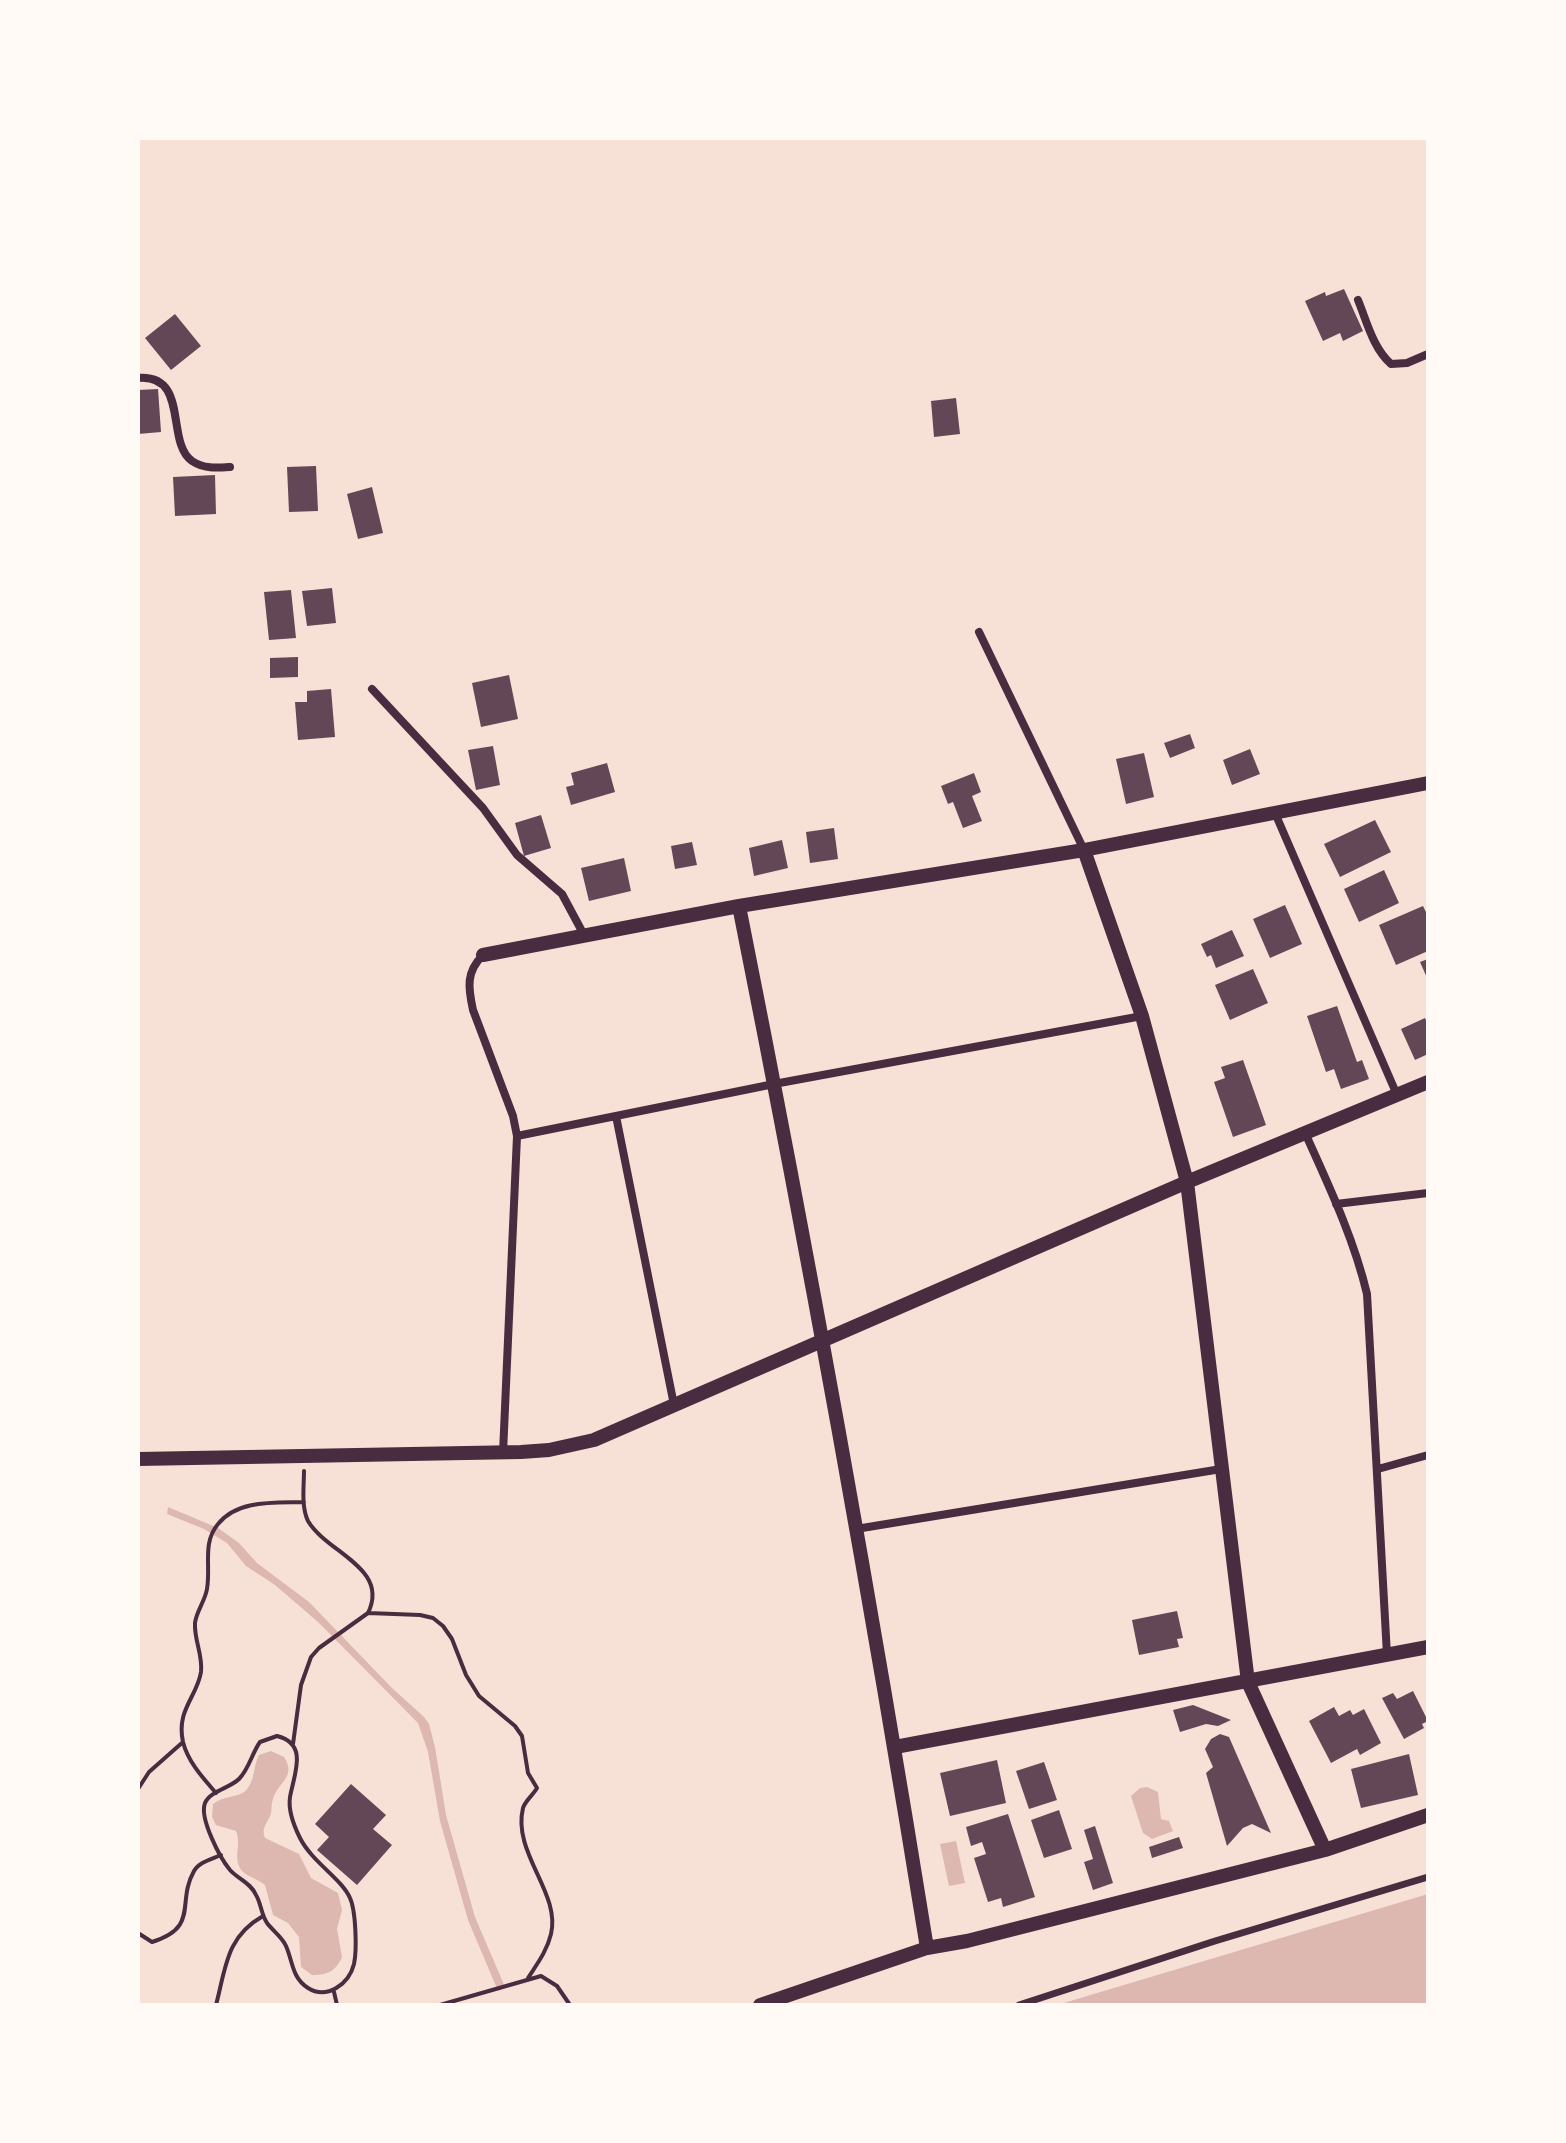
<!DOCTYPE html>
<style>
body{margin:0}
#map{position:relative;width:1566px;height:2143px;overflow:hidden;background:#f7e1d7;font-family:Barlow,sans-serif}
canvas{display:block}
.frame{position:absolute;inset:0;border:140px solid #fffaf5;pointer-events:none}
</style>
<div id="map">
<canvas width="1566" height="2143"></canvas>
<div class="frame"></div>
</div>
<script>
const c = document.querySelector('canvas').getContext('2d');
c.lineJoin = 'round';
function fillPath(path, color) { c.fillStyle = color; c.fill(path, 'evenodd'); }
function stroke(path, color, width, dash) { c.strokeStyle = color; c.lineWidth = width; c.lineCap = dash ? 'butt' : 'round'; c.setLineDash(dash || []); c.stroke(path); }
fillPath(new Path2D(`
 M 168,1507 L 218,1528 L 239,1543 L 257,1563 L 309,1602 L 392,1688 L 424,1717 L 429,1724 L 435,1747 L 446,1815 L 475,1917 L 505,1987 L 498,1991 L 468,1920 L 440,1821 L 428,1752 L 418,1723 L 318,1622 L 275,1585 L 246,1566 L 227,1543 L 204,1529 L 167,1514 Z
 M 271,1751 L 284,1757 C 297,1777 278,1782 273,1799 C 271,1804 272,1808 271,1813 C 268,1824 261,1826 265,1838 L 299,1854 L 311,1878 L 338,1893 L 342,1910 L 337,1929 L 342,1957 C 336,1971 328,1975 312,1975 L 301,1967 L 299,1937 L 288,1923 L 273,1915 L 265,1885 C 258,1879 248,1877 242,1871 C 232,1859 242,1844 236,1831 L 216,1825 L 212,1817 L 213,1804 C 223,1796 235,1798 244,1792 C 255,1784 253,1766 259,1755 Z
 M 1147,1787 L 1158,1792 L 1161,1819 L 1169,1821 L 1173,1831 L 1152,1839 L 1143,1833 L 1131,1796 L 1140,1788 Z
 M 956,1841 L 965,1883 L 949,1886 L 940,1844 Z
 M 1428,1894 L 1428,2005 L 1057,2005 Z`), '#dcb8b0');
fillPath(new Path2D(`
 M 1344,289 L 1363,331 L 1343,341 L 1340,333 L 1323,341 L 1305,301 L 1325,292 L 1326,296 Z
 M 175,314 L 201,346 L 171,370 L 145,338 Z
 M 158,389 L 161,432 L 138,434 L 138,390 Z
 M 956,398 L 960,434 L 934,437 L 931,401 Z
 M 316,466 L 318,511 L 289,512 L 287,467 Z
 M 215,475 L 216,514 L 175,516 L 173,477 Z
 M 372,487 L 383,533 L 358,539 L 347,494 Z
 M 332,588 L 336,623 L 307,626 L 302,591 Z
 M 291,590 L 296,638 L 269,640 L 264,592 Z
 M 298,657 L 298,677 L 270,678 L 270,658 Z
 M 509,675 L 518,719 L 481,727 L 472,683 Z
 M 331,689 L 335,737 L 298,740 L 295,702 L 307,702 L 307,691 Z
 M 1190,734 L 1195,748 L 1170,758 L 1164,743 Z
 M 493,746 L 500,785 L 476,790 L 468,750 Z
 M 1250,749 L 1260,774 L 1232,785 L 1223,760 Z
 M 1144,753 L 1154,797 L 1126,804 L 1116,759 Z
 M 607,763 L 615,792 L 571,805 L 566,787 L 574,785 L 571,773 Z
 M 974,773 L 981,792 L 972,796 L 982,821 L 963,828 L 953,802 L 948,804 L 941,786 Z
 M 541,815 L 551,848 L 524,856 L 515,823 Z
 M 1375,820 L 1391,852 L 1340,877 L 1324,844 Z
 M 834,828 L 838,859 L 810,863 L 806,832 Z
 M 782,840 L 788,868 L 754,876 L 749,848 Z
 M 692,842 L 697,865 L 675,869 L 671,846 Z
 M 624,858 L 631,891 L 589,901 L 581,868 Z
 M 1384,870 L 1399,903 L 1359,922 L 1344,889 Z
 M 1285,905 L 1302,944 L 1270,958 L 1253,919 Z
 M 1423,906 L 1428,916 L 1428,951 L 1396,965 L 1379,925 Z
 M 1232,930 L 1244,956 L 1216,968 L 1211,955 L 1207,957 L 1201,944 Z
 M 1428,959 L 1428,980 L 1420,962 Z
 M 1253,969 L 1268,1003 L 1230,1020 L 1215,985 Z
 M 1337,1006 L 1357,1062 L 1362,1060 L 1369,1079 L 1341,1089 L 1334,1069 L 1326,1072 L 1307,1016 Z
 M 1425,1018 L 1428,1025 L 1428,1054 L 1415,1060 L 1401,1029 Z
 M 1243,1060 L 1266,1125 L 1233,1137 L 1214,1082 L 1225,1078 L 1221,1067 Z
 M 1177,1611 L 1183,1638 L 1177,1639 L 1179,1647 L 1139,1655 L 1132,1620 Z
 M 1413,1691 L 1428,1721 L 1422,1724 L 1424,1728 L 1404,1739 L 1382,1698 L 1393,1693 L 1397,1699 Z
 M 1193,1705 L 1231,1720 L 1218,1726 L 1206,1724 L 1180,1732 L 1173,1710 Z
 M 1334,1707 L 1339,1716 L 1350,1710 L 1353,1715 L 1364,1709 L 1381,1743 L 1360,1755 L 1357,1749 L 1331,1763 L 1309,1721 Z
 M 1220,1734 L 1229,1737 L 1271,1833 L 1252,1824 L 1243,1828 L 1227,1846 L 1206,1773 L 1213,1767 L 1205,1749 L 1211,1739 Z
 M 1409,1754 L 1418,1795 L 1361,1808 L 1351,1769 Z
 M 997,1760 L 1006,1803 L 950,1816 L 940,1773 Z
 M 1044,1762 L 1057,1800 L 1029,1809 L 1016,1771 Z
 M 351,1784 L 386,1815 L 373,1829 L 392,1845 L 357,1885 L 317,1850 L 329,1837 L 315,1824 Z
 M 1059,1810 L 1072,1849 L 1044,1858 L 1031,1820 Z
 M 1008,1814 L 1035,1897 L 1003,1907 L 1001,1898 L 988,1902 L 974,1858 L 986,1854 L 982,1842 L 971,1846 L 966,1827 Z
 M 1095,1826 L 1113,1883 L 1093,1890 L 1084,1862 L 1093,1859 L 1084,1830 Z
 M 1179,1837 L 1183,1848 L 1152,1858 L 1149,1847 Z`), '#644757');
stroke(new Path2D(`
 M 368,1613 L 420,1615 L 433,1618 L 443,1626 L 452,1639 L 466,1675 L 479,1696 L 515,1726 L 522,1736 L 528,1773 L 537,1788 C 533,1795 525,1801 523,1808 C 512,1853 561,1893 551,1934 C 547,1951 537,1964 528,1978
 M 277,1736 C 309,1744 294,1774 290,1797 C 288,1810 294,1826 300,1838 C 312,1862 342,1879 350,1898 C 356,1911 357,1950 354,1964 C 349,1984 327,2000 308,1988 C 292,1978 293,1962 286,1946 C 282,1937 273,1931 267,1923 C 261,1914 261,1903 256,1895 C 251,1883 238,1879 230,1870 C 220,1858 199,1818 205,1803 C 210,1791 230,1788 239,1779 C 249,1769 252,1753 260,1742 Z
 M 293,1744 L 301,1685 L 311,1657 L 319,1648 L 368,1613 C 390,1568 327,1553 308,1521 C 301,1507 304,1486 304,1471
 M 138,1789 L 149,1772 L 183,1742
 M 216,1793 C 203,1778 188,1762 183,1742 C 176,1710 197,1697 201,1672 C 203,1655 194,1640 195,1623 C 196,1612 205,1601 207,1589 C 211,1566 202,1543 218,1524 C 238,1499 276,1503 304,1502
 M 138,1933 L 152,1942 C 200,1927 176,1903 194,1871 C 199,1862 212,1859 221,1855
 M 334,1992 L 337,2005
 M 216,2005 C 226,1967 226,1937 263,1916
 M 440,2005 L 541,1976 L 557,1986 L 570,2005`), '#4a2c40', 4);
stroke(new Path2D(`
 M 1019,2005 L 1215,1941 L 1428,1877`), '#4a2c40', 7);
stroke(new Path2D(`
 M 1358,300 C 1367,322 1373,348 1391,364 L 1407,363 L 1428,354
 M 138,378 C 190,374 165,442 192,461 C 204,469 216,468 230,467
 M 979,632 L 1084,850
 M 372,689 L 483,808 L 517,855 L 562,894 L 584,935
 M 1275,813 L 1397,1095
 M 483,955 C 466,972 468,987 473,1010 L 513,1116 L 517,1136 L 503,1453
 M 616,1116 L 674,1405
 M 1306,1135 C 1329,1186 1354,1239 1367,1294 L 1387,1655
 M 517,1136 L 774,1084 L 1142,1016
 M 1336,1204 L 1428,1193
 M 1378,1469 L 1428,1455
 M 856,1529 L 1221,1469`), '#4a2c40', 8);
stroke(new Path2D(`
 M 1084,850 L 1142,1016 L 1187,1182 L 1248,1682 L 1325,1850
 M 739,906 C 808,1252 871,1600 927,1948
 M 483,955 L 739,906 L 1084,850 L 1428,783
 M 138,1459 L 521,1452 L 549,1450 L 594,1440 L 1187,1182 L 1428,1082
 M 895,1747 L 1428,1647
 M 760,2005 L 927,1948 L 967,1941 L 1325,1850 L 1428,1815`), '#4a2c40', 14);
</script>
